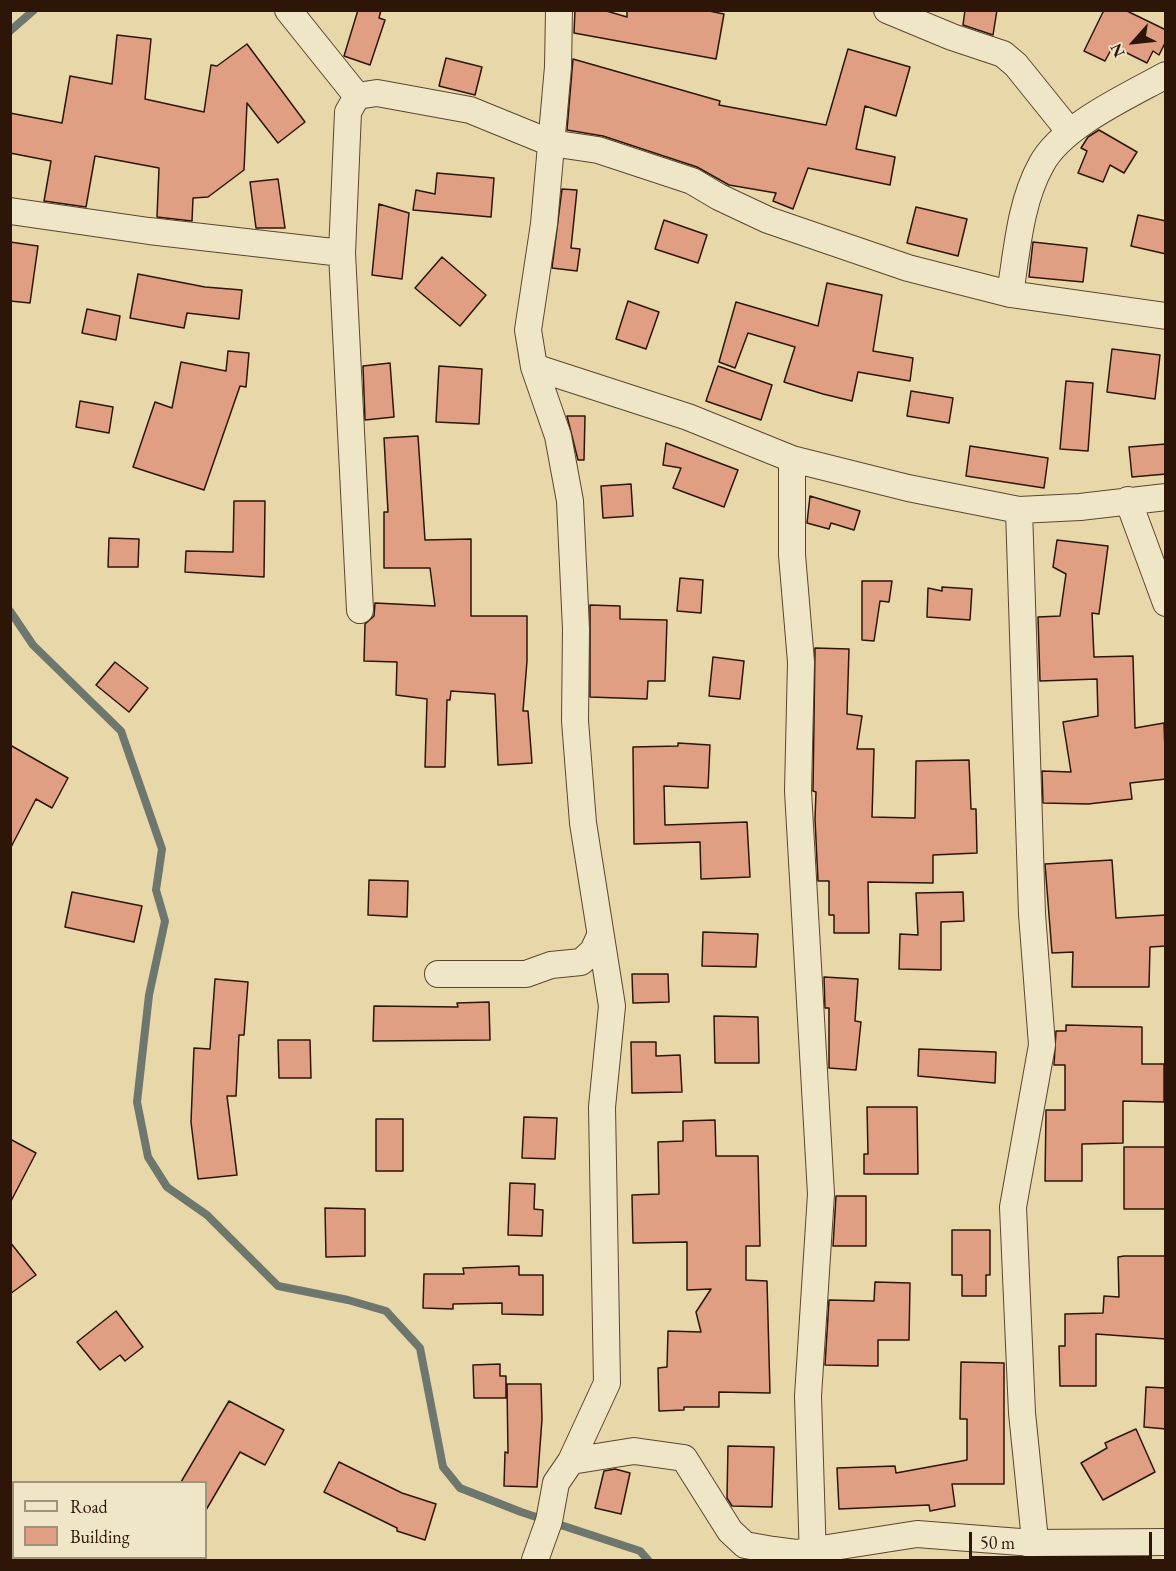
<!DOCTYPE html>
<style>
body{margin:0}
#map{position:relative;width:1176px;height:1571px;overflow:hidden;background:#e7d7a9;font-family:"EB Garamond",serif}
canvas{display:block}
.frame{position:absolute;inset:0;border:12px solid #2d1608;pointer-events:none}
.legend{position:absolute;left:12px;top:1481px;width:195px;height:78px;box-sizing:border-box;background:#efe5c7;border:2px solid #a1927b;margin:0;padding:8px 10px;list-style:none;font-size:18px;color:#2d1608}
.legend li{display:flex;align-items:center;gap:12px;height:30px}
.legend b{width:30px;border:2px solid #a1927b}
.north{position:absolute;left:1104px;top:12px;width:60px;height:60px;-webkit-text-stroke:4px #efe5c7;paint-order:stroke;rotate:243deg;font-size:16px;font-weight:700;line-height:24px;text-align:center;color:#2d1608}
.north::after{content:'';display:block;margin:auto;width:21px;height:27px;background:#2d1608;clip-path:polygon(50% 0,100% 100%,50% 72%,0 100%)}
.scale{position:absolute;left:969px;top:1532px;width:183px;height:27px;box-sizing:border-box;border:3px solid #2d1608;border-top:0;padding-left:8px;font-size:18px;line-height:21px;white-space:nowrap;color:#2d1608;-webkit-text-stroke:4px #efe5c7;paint-order:stroke}
</style>
<div id="map">
<canvas width="1176" height="1571"></canvas>
<div class="frame"></div>
<ul class="legend">
<li><b style="height:8px;background:#efe5c7"></b>Road</li>
<li><b style="height:16px;background:#e09f82"></b>Building</li>
</ul>
<div class="north">N</div>
<div class="scale">50 m</div>
</div>
<script>
const c = document.querySelector('canvas').getContext('2d');
c.lineJoin = 'round';
function stroke(path, color, width, dash) { c.strokeStyle = color; c.lineWidth = width; c.lineCap = dash ? 'butt' : 'round'; c.setLineDash(dash || []); c.stroke(path); }
function fillPath(path, color) { c.fillStyle = color; c.fill(path, 'evenodd'); }
stroke(new Path2D(`
 M 10,31 L 34,10
 M 10,611 L 33,645 L 121,731 L 162,849 L 156,890 L 165,921 L 149,995 L 137,1102 L 148,1157 L 167,1187 L 207,1215 L 278,1286 L 348,1300 L 386,1311 L 420,1348 L 443,1467 L 460,1488 L 521,1512 L 640,1551 L 648,1560`), '#6d776d', 8);
const building = new Path2D(`
 M 358,10 L 381,10 L 379,18 L 385,20 L 370,65 L 344,56 Z
 M 575,10 L 603,10 L 627,17 L 627,10 L 704,10 L 724,14 L 716,59 L 574,33 Z
 M 965,10 L 997,10 L 993,35 L 963,25 Z
 M 1104,10 L 1125,10 L 1166,30 L 1166,41 L 1159,55 L 1153,51 L 1147,63 L 1113,46 L 1105,61 L 1084,51 Z
 M 117,35 L 151,39 L 145,99 L 204,112 L 211,65 L 217,66 L 247,44 L 305,122 L 278,143 L 247,103 L 244,170 L 208,197 L 193,198 L 192,221 L 157,217 L 159,168 L 95,156 L 86,207 L 44,201 L 51,161 L 10,153 L 10,113 L 62,123 L 70,76 L 112,84 Z
 M 848,49 L 910,67 L 896,116 L 865,106 L 856,149 L 895,157 L 890,185 L 808,168 L 793,209 L 773,201 L 776,193 L 729,185 L 697,167 L 603,136 L 567,130 L 573,59 L 720,101 L 719,105 L 826,125 Z
 M 446,58 L 482,67 L 475,95 L 439,86 Z
 M 1099,130 L 1137,152 L 1124,173 L 1110,165 L 1103,182 L 1078,173 L 1087,151 L 1081,148 L 1088,137 Z
 M 437,173 L 494,178 L 491,217 L 413,210 L 416,190 L 435,194 Z
 M 278,179 L 285,228 L 256,228 L 250,182 Z
 M 562,189 L 577,190 L 571,248 L 580,249 L 577,271 L 552,268 Z
 M 379,204 L 409,213 L 402,279 L 372,275 Z
 M 916,207 L 967,219 L 958,256 L 907,243 Z
 M 1138,215 L 1166,221 L 1166,254 L 1131,246 Z
 M 664,220 L 707,235 L 698,263 L 655,249 Z
 M 10,242 L 38,246 L 30,303 L 10,301 Z
 M 1033,242 L 1087,248 L 1083,282 L 1029,277 Z
 M 442,257 L 486,295 L 460,326 L 415,288 Z
 M 138,274 L 205,287 L 242,290 L 239,319 L 187,313 L 184,328 L 130,318 Z
 M 827,283 L 882,295 L 873,351 L 913,358 L 910,381 L 858,372 L 852,401 L 823,394 L 784,382 L 795,347 L 748,333 L 735,368 L 719,362 L 736,302 L 818,326 Z
 M 628,301 L 659,312 L 646,349 L 616,339 Z
 M 87,309 L 120,316 L 116,340 L 82,333 Z
 M 1112,349 L 1160,355 L 1155,399 L 1107,392 Z
 M 228,351 L 249,353 L 246,387 L 240,386 L 204,490 L 133,467 L 155,402 L 172,408 L 181,362 L 226,371 Z
 M 390,363 L 394,417 L 365,420 L 363,366 Z
 M 439,366 L 482,369 L 479,424 L 436,422 Z
 M 718,366 L 772,385 L 761,420 L 706,401 Z
 M 1066,381 L 1093,383 L 1088,451 L 1060,449 Z
 M 911,391 L 953,398 L 949,423 L 907,416 Z
 M 80,401 L 113,407 L 109,433 L 76,427 Z
 M 567,416 L 585,416 L 584,460 L 578,460 Z
 M 418,436 L 425,540 L 471,539 L 471,616 L 527,616 L 527,661 L 523,711 L 528,711 L 532,763 L 498,765 L 495,694 L 451,691 L 450,700 L 447,700 L 445,767 L 425,767 L 427,699 L 396,695 L 397,662 L 364,661 L 365,624 L 374,616 L 375,603 L 435,606 L 430,568 L 384,568 L 384,512 L 388,512 L 384,438 Z
 M 666,443 L 738,470 L 724,507 L 673,488 L 681,468 L 663,465 Z
 M 1166,444 L 1166,474 L 1132,477 L 1129,447 Z
 M 970,446 L 1048,458 L 1044,488 L 966,476 Z
 M 631,484 L 633,516 L 603,518 L 601,486 Z
 M 810,496 L 860,511 L 854,530 L 831,523 L 829,529 L 807,523 Z
 M 234,501 L 265,501 L 264,577 L 185,572 L 186,551 L 233,552 Z
 M 109,538 L 139,539 L 138,567 L 108,567 Z
 M 1057,540 L 1108,546 L 1099,614 L 1092,613 L 1094,657 L 1133,656 L 1135,728 L 1164,723 L 1166,779 L 1130,783 L 1132,799 L 1088,804 L 1043,803 L 1042,771 L 1071,772 L 1063,722 L 1098,716 L 1097,679 L 1040,681 L 1038,617 L 1060,616 L 1066,574 L 1053,567 Z
 M 680,578 L 703,580 L 701,613 L 677,611 Z
 M 862,581 L 892,581 L 889,602 L 880,601 L 874,641 L 862,640 Z
 M 942,587 L 972,589 L 970,620 L 927,617 L 928,588 L 942,591 Z
 M 590,605 L 620,606 L 620,619 L 667,620 L 665,681 L 648,681 L 647,699 L 590,697 Z
 M 815,648 L 849,649 L 847,714 L 862,716 L 857,749 L 874,749 L 872,817 L 915,818 L 916,761 L 969,760 L 971,809 L 976,809 L 977,853 L 933,855 L 933,883 L 868,882 L 869,933 L 834,933 L 834,915 L 829,915 L 829,881 L 818,881 L 815,819 L 816,792 L 813,791 Z
 M 713,657 L 744,661 L 740,699 L 709,696 Z
 M 115,662 L 148,688 L 129,712 L 96,685 Z
 M 678,743 L 710,745 L 708,788 L 664,786 L 665,825 L 747,822 L 750,877 L 701,879 L 700,842 L 634,844 L 633,747 L 678,746 Z
 M 10,745 L 68,778 L 52,808 L 36,799 L 10,849 Z
 M 1112,860 L 1116,918 L 1166,915 L 1166,946 L 1150,947 L 1149,987 L 1072,987 L 1073,952 L 1052,953 L 1045,864 Z
 M 369,880 L 408,881 L 407,917 L 368,915 Z
 M 72,892 L 142,906 L 134,942 L 65,927 Z
 M 963,892 L 964,921 L 941,922 L 941,970 L 899,969 L 900,934 L 918,935 L 916,893 Z
 M 703,932 L 758,934 L 756,967 L 702,966 Z
 M 632,974 L 668,974 L 669,1002 L 633,1003 Z
 M 824,977 L 858,979 L 855,1021 L 861,1022 L 856,1070 L 829,1068 L 829,1008 L 825,1008 Z
 M 215,979 L 248,982 L 244,1035 L 239,1035 L 236,1096 L 227,1096 L 237,1175 L 198,1179 L 191,1122 L 194,1048 L 210,1049 Z
 M 489,1002 L 490,1040 L 373,1041 L 374,1006 L 458,1007 L 457,1003 Z
 M 714,1016 L 758,1017 L 759,1063 L 715,1063 Z
 M 1066,1025 L 1142,1027 L 1142,1064 L 1164,1064 L 1164,1102 L 1123,1101 L 1123,1143 L 1082,1144 L 1082,1181 L 1045,1181 L 1046,1110 L 1065,1110 L 1065,1065 L 1054,1065 L 1056,1031 L 1066,1031 Z
 M 278,1040 L 310,1040 L 311,1078 L 279,1078 Z
 M 631,1042 L 656,1042 L 656,1056 L 680,1055 L 682,1092 L 632,1093 Z
 M 919,1049 L 996,1052 L 995,1083 L 918,1076 Z
 M 867,1107 L 917,1107 L 918,1174 L 864,1174 L 864,1154 L 868,1154 Z
 M 524,1117 L 557,1118 L 555,1159 L 522,1158 Z
 M 376,1119 L 403,1119 L 403,1171 L 376,1171 Z
 M 715,1120 L 716,1156 L 758,1156 L 760,1246 L 746,1246 L 746,1280 L 767,1281 L 770,1393 L 719,1392 L 719,1407 L 684,1407 L 684,1410 L 659,1411 L 658,1368 L 667,1367 L 668,1331 L 701,1332 L 696,1312 L 711,1289 L 687,1290 L 687,1242 L 633,1243 L 632,1195 L 659,1194 L 658,1142 L 683,1141 L 683,1121 Z
 M 10,1139 L 36,1153 L 10,1203 Z
 M 1124,1147 L 1166,1147 L 1165,1209 L 1124,1209 Z
 M 510,1183 L 535,1184 L 534,1209 L 543,1210 L 542,1236 L 508,1235 Z
 M 836,1196 L 866,1196 L 866,1246 L 833,1246 Z
 M 325,1208 L 365,1209 L 365,1256 L 326,1257 Z
 M 952,1230 L 990,1230 L 990,1275 L 986,1275 L 986,1296 L 962,1296 L 962,1275 L 952,1275 Z
 M 10,1242 L 36,1275 L 10,1294 Z
 M 1124,1256 L 1166,1256 L 1166,1339 L 1096,1334 L 1096,1386 L 1060,1386 L 1059,1346 L 1065,1346 L 1065,1314 L 1103,1313 L 1104,1296 L 1119,1297 L 1118,1257 Z
 M 519,1266 L 519,1275 L 543,1275 L 543,1315 L 502,1314 L 502,1303 L 453,1304 L 453,1309 L 423,1308 L 424,1274 L 464,1274 L 463,1268 Z
 M 875,1282 L 910,1283 L 909,1340 L 878,1340 L 878,1366 L 825,1365 L 829,1300 L 874,1301 Z
 M 116,1311 L 143,1347 L 125,1361 L 120,1355 L 100,1370 L 77,1342 Z
 M 961,1362 L 1004,1363 L 1004,1484 L 952,1484 L 955,1506 L 930,1511 L 929,1505 L 839,1509 L 837,1468 L 895,1466 L 896,1473 L 967,1460 L 967,1419 L 960,1419 Z
 M 500,1364 L 500,1376 L 506,1376 L 506,1398 L 474,1398 L 473,1365 Z
 M 507,1384 L 541,1384 L 542,1419 L 537,1487 L 504,1486 L 505,1452 L 508,1453 Z
 M 1146,1387 L 1166,1388 L 1166,1429 L 1144,1427 Z
 M 229,1401 L 284,1430 L 265,1465 L 240,1452 L 206,1510 L 206,1482 L 181,1482 Z
 M 1136,1429 L 1155,1472 L 1103,1500 L 1081,1463 L 1107,1448 L 1105,1443 Z
 M 728,1446 L 774,1447 L 772,1507 L 732,1506 L 727,1498 Z
 M 339,1462 L 402,1493 L 436,1504 L 425,1540 L 397,1531 L 397,1528 L 324,1492 Z
 M 615,1469 L 630,1473 L 621,1514 L 595,1508 L 604,1471 Z`);
fillPath(building, '#e09f82');
stroke(building, '#2d1608', 1.5);
const minor = new Path2D(`
 M 288,10 L 357,96
 M 559,10 L 558,67 L 544,224 L 528,330 L 534,367 L 688,417 L 792,459 L 908,488 L 1019,510 L 1080,507 L 1166,497
 M 887,10 L 952,37 L 1003,54 L 1016,65 L 1070,132
 M 357,96 L 377,93 L 470,110 L 551,143 L 598,150 L 692,181 L 719,197 L 768,220 L 908,268 L 1010,294 L 1166,316
 M 357,96 L 348,112 L 342,253 L 360,610
 M 10,211 L 149,231 L 342,253
 M 1010,294 C 1017,251 1020,203 1041,165 C 1061,126 1128,96 1166,75
 M 534,367 L 558,436 L 570,501 L 576,629 L 575,721 L 583,823 L 612,1006 L 602,1107 L 607,1383 L 571,1461 L 556,1483 L 549,1521 L 535,1560
 M 792,459 L 792,555 L 801,662 L 798,791 L 821,1194 L 808,1396 L 813,1560
 M 1128,500 L 1166,603
 M 1019,510 L 1032,914 L 1042,1045 L 1013,1207 L 1022,1413 L 1037,1560
 M 438,974 L 526,974 L 551,965 L 581,962 L 593,951 L 600,936
 M 571,1461 L 634,1451 L 684,1458 L 730,1531 L 745,1545 L 773,1550 L 796,1553 L 917,1534 L 1033,1543 L 1166,1542`);
stroke(minor, '#5c4630', 28);
stroke(minor, '#efe5c7', 26);
</script>
